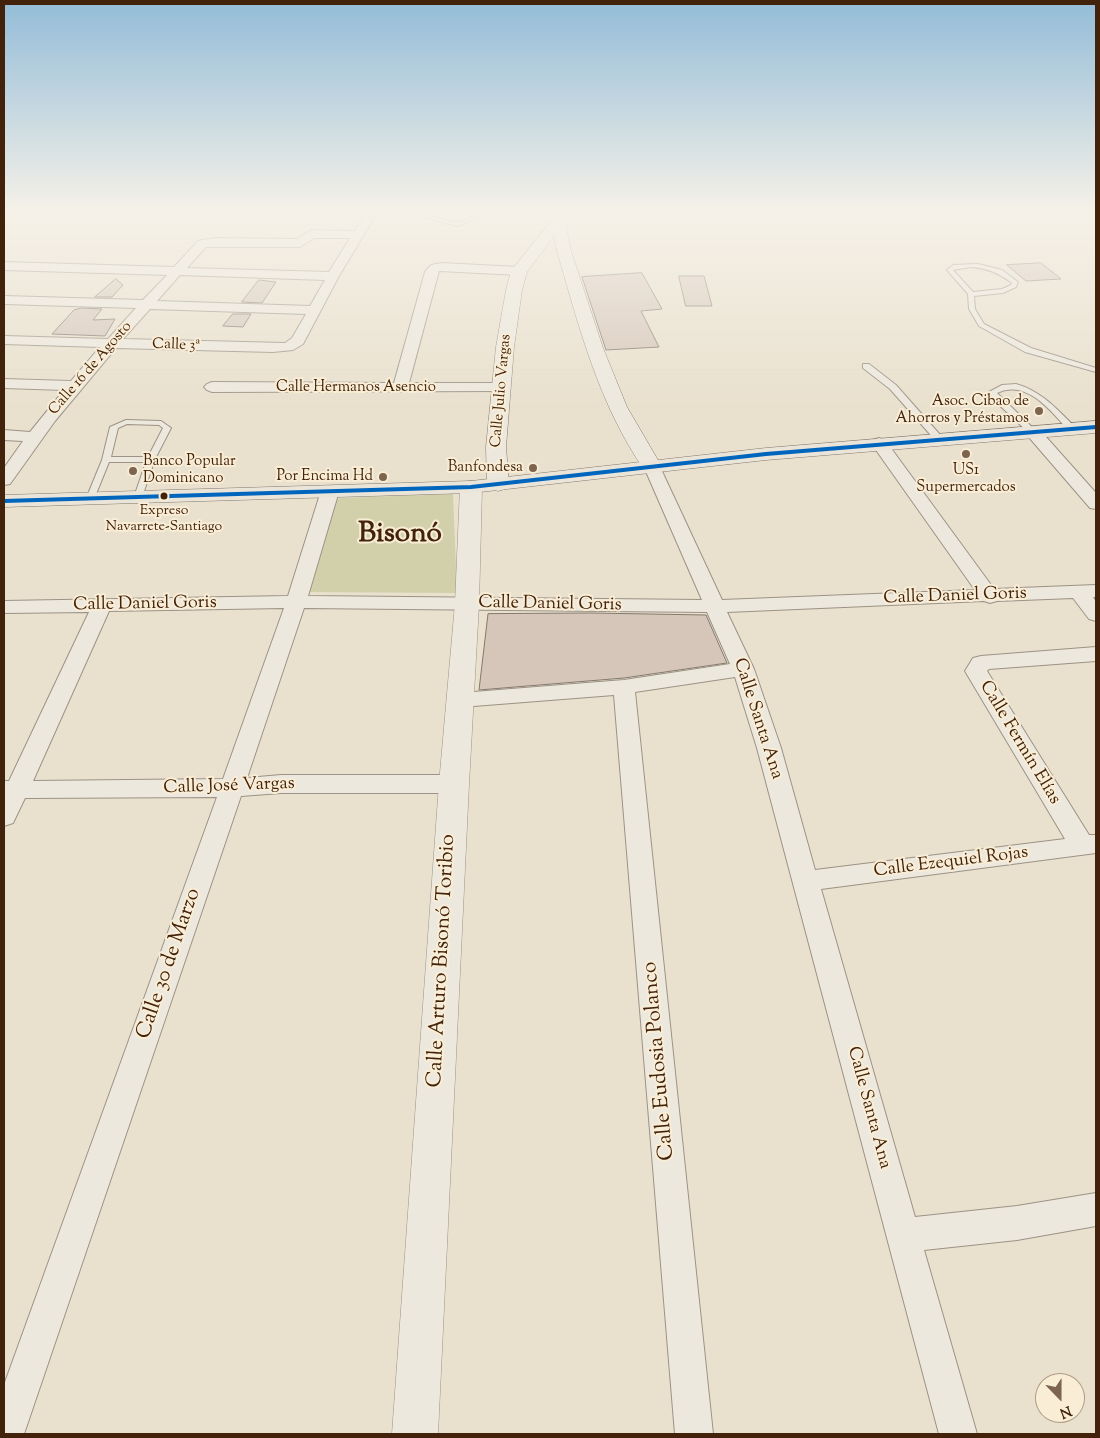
<!DOCTYPE html>
<meta charset="utf-8">
<style>
body{margin:0}
#map{position:relative;width:1100px;height:1438px;overflow:hidden;background:#e9e0cd;font-family:"Sorts Mill Goudy",serif}
canvas{display:block}
.frame{position:absolute;inset:0;border:5px solid #42220b;pointer-events:none}
.north{position:absolute;left:1035px;top:1373px;width:50px;height:50px;box-sizing:border-box;background:#f9edd6;border:1px solid #b09c85;border-radius:50%;rotate:158deg;font-size:14px;font-weight:700;line-height:20px;text-align:center;color:#42220b}
.north::after{content:'';display:block;margin:auto;width:18px;height:22px;background:#7c644f;clip-path:polygon(50% 0,100% 100%,50% 72%,0 100%)}
</style>
<div id="map">
<canvas width="1100" height="1438"></canvas>
<div class="frame"></div>
<div class="north">N</div>
</div>
<script>
const c = document.querySelector('canvas').getContext('2d');
c.lineJoin = 'round';
function fillPath(path, color) { c.fillStyle = color; c.fill(path, 'evenodd'); }
function stroke(path, color, width, dash) { c.strokeStyle = color; c.lineWidth = width; c.lineCap = dash ? 'butt' : 'round'; c.setLineDash(dash || []); c.stroke(path); }
function label(font, color, halo, rows, align = 'center') {
  c.font = font + ' "Sorts Mill Goudy",serif'; c.lineWidth = 4; c.setLineDash([]); c.textBaseline = 'middle'; c.strokeStyle = halo; c.fillStyle = color; for (const [text, x, y, turn = 0] of rows) {
    c.save(); c.translate(x, y); c.rotate((+turn || 0) * Math.PI / 180); c.textAlign = isNaN(turn) ? turn : align; if (halo) c.strokeText(text, 0, 0); c.fillText(text, 0, 0); c.restore();
  }
}
fillPath(new Path2D(`
 M 453,494 L 457,593 L 306,592 L 331,505 L 340,498 Z`), '#d2d0ab');
const building = new Path2D(`
 M 1041,263 L 1061,279 L 1026,281 L 1007,265 Z
 M 642,273 L 662,309 L 641,311 L 659,347 L 606,350 L 582,277 Z
 M 679,276 L 704,276 L 712,306 L 686,306 Z
 M 116,279 L 123,285 L 112,297 L 95,297 Z
 M 259,280 L 276,282 L 262,303 L 242,302 Z
 M 82,308 L 102,309 L 93,320 L 115,319 L 105,336 L 52,334 L 74,310 Z
 M 233,314 L 251,314 L 243,327 L 223,326 Z
 M 591,613 L 706,615 L 727,663 L 624,678 L 479,690 L 488,614 Z`);
fillPath(building, '#d6c6ba');
stroke(building, '#83796c', 1);
const service = new Path2D(`
 M 416,211 C 430,211 444,224 458,222 C 471,220 480,211 493,211 L 458,226 L 426,218 Z
 M 978,264 L 1002,270 L 1018,282 L 1016,287 L 1003,293 L 974,296 L 975,309 L 984,324 L 1031,348 L 1096,368 L 1096,372 L 1025,352 L 979,326 L 969,309 L 968,294 L 947,270 L 953,265 ZM 971,267 C 987,268 999,273 1012,283 L 1011,285 L 1002,289 L 973,292 L 953,270 Z
 M 863,364 L 869,364 L 896,385 L 942,437 L 942,441 L 936,441 L 890,389 L 863,368 Z
 M 1016,384 C 1041,391 1057,409 1075,427 L 1075,431 L 1069,431 C 1051,411 1027,379 997,393 L 1037,432 L 1030,434 L 995,401 L 989,392 L 1002,385 Z
 M 126,420 L 161,421 L 171,428 L 155,459 L 142,497 L 138,500 L 134,497 L 146,462 L 109,462 L 94,499 L 90,502 L 87,501 L 86,499 L 102,460 L 110,427 ZM 127,424 L 159,425 L 163,428 L 148,457 L 111,457 L 118,428 Z`);
const minor = new Path2D(`
 M 367,211 L 378,211 L 339,276 L 303,344 L 293,350 L 273,352 L 116,348 L 55,421 L 10,484 L 4,485 L 4,468 L 23,441 L 4,440 L 4,430 L 30,432 L 64,390 L 4,388 L 4,379 L 71,381 L 100,347 L 4,344 L 4,336 L 108,339 L 136,308 L 4,304 L 4,296 L 143,300 L 167,275 L 4,270 L 4,262 L 174,267 L 198,241 L 202,240 L 216,238 L 297,239 L 311,230 L 355,231 ZM 314,238 L 350,238 L 329,272 L 187,268 L 206,247 L 300,247 ZM 180,275 L 325,280 L 310,306 L 157,301 ZM 150,309 L 306,314 L 292,338 L 285,343 L 123,339 Z
 M 442,263 L 519,267 L 525,271 L 519,275 L 439,271 L 409,383 L 501,383 L 506,385 L 509,388 L 506,391 L 212,392 L 207,390 L 204,387 L 207,384 L 212,382 L 394,383 L 425,272 L 431,265 Z
 M 1033,427 L 1039,429 L 1096,493 L 1096,509 L 1090,508 L 1027,435 L 1025,432 L 1027,429 Z
 M 879,438 L 885,440 L 994,589 L 1096,585 L 1096,597 L 1093,597 L 1096,602 L 1096,621 L 1089,619 L 1073,598 L 997,601 L 990,603 L 984,601 L 727,612 L 754,669 L 781,748 L 815,870 L 1065,839 L 965,671 L 973,658 L 981,656 L 1096,647 L 1096,661 L 989,669 L 987,671 L 1089,835 L 1096,835 L 1096,853 L 821,889 L 915,1217 L 1017,1206 L 1096,1193 L 1096,1226 L 1017,1240 L 924,1250 L 977,1434 L 939,1434 L 757,748 L 735,677 L 635,692 L 713,1434 L 675,1434 L 614,695 L 461,707 L 453,705 L 450,700 L 453,695 L 461,693 L 624,680 L 730,664 L 707,612 L 304,608 L 247,778 L 281,775 L 454,775 L 462,778 L 466,784 L 462,790 L 454,793 L 281,793 L 241,796 L 24,1434 L 4,1434 L 4,1385 L 217,797 L 25,798 L 13,823 L 4,826 L 4,781 L 9,781 L 89,612 L 4,613 L 4,601 L 288,596 L 321,491 L 324,487 L 330,486 L 336,487 L 339,491 L 308,596 L 702,600 L 644,467 L 646,463 L 658,463 L 660,467 L 722,600 L 975,590 L 871,443 L 873,440 ZM 284,608 L 223,779 L 33,781 L 109,611 Z`);
const tertiary = new Path2D(`
 M 471,481 L 479,482 L 482,487 L 479,604 L 469,784 L 438,1434 L 392,1434 L 439,784 L 455,604 L 460,487 L 463,482 Z`);
const secondary = new Path2D(`
 M 559,211 L 574,211 L 565,222 L 571,251 L 603,348 L 627,407 L 662,467 L 659,471 L 652,473 L 645,471 C 599,405 579,327 557,251 L 554,236 L 527,272 L 522,290 L 514,347 L 506,447 L 509,485 L 505,489 L 498,491 L 491,489 L 487,485 L 486,447 L 496,347 L 506,290 L 511,271 Z`);
const primary = new Path2D(`
 M 1096,421 L 1096,433 L 766,460 L 471,493 L 4,507 L 4,495 L 471,481 L 766,448 Z`);
stroke(service, '#9c9285', 2);
stroke(minor, '#9c9285', 2);
stroke(tertiary, '#9c9285', 1);
stroke(secondary, '#83796c', 1);
stroke(primary, '#83796c', 1);
fillPath(service, '#ede8de');
fillPath(minor, '#ede8de');
fillPath(tertiary, '#ede8de');
fillPath(secondary, '#ede8de');
fillPath(primary, '#eae4d9');
stroke(new Path2D(`
 M 4,501 L 471,487 L 766,454 L 1096,427`), '#0065bd', 4);
const sky = c.createLinearGradient(0, 0, 0, 413);
sky.addColorStop(0, '#93bcd8');
sky.addColorStop(0.51, '#f5f1e8');
sky.addColorStop(1, '#f5f1e800');
c.fillStyle = sky;
c.fillRect(0, 0, 1100, 413);
for (const [x, y, r, color] of [
 [1039,411,5,"#7c644f"],
 [966,454,5,"#7c644f"],
 [533,468,5,"#7c644f"],
 [133,471,5,"#7c644f"],
 [383,477,5,"#7c644f"],
 [164,496,4.5,"#42220b"]
]) { const dot = new Path2D(); dot.arc(x, y, r, 0, 2 * Math.PI); c.fillStyle = color; c.fill(dot); stroke(dot, '#f9edd6', 2); }
label('14px', '#42220b', '#f9edd6', [
 ["Expreso",164,512],
 ["Navarrete-Santiago",164,528]
]);
label('15px', '#42220b', '#f9edd6', [
 ["Calle 3ª",176,346,2],
 ["Calle 16 de Agosto",91,369,-49],
 ["Calle Hermanos Asencio",356,388],
 ["Calle Julio Vargas",502,391,-85]
]);
label('15px', '#42220b', '#f9edd6', [
 ["Asoc. Cibao de",1029,402],
 ["Ahorros y Préstamos",1029,419],
 ["Banco Popular",143,462,"left"],
 ["Dominicano",143,479,"left"],
 ["Banfondesa",523,468],
 ["US1",966,471,"center"],
 ["Supermercados",966,488,"center"],
 ["Por Encima Hd",373,477]
], 'right');
label('18px', '#42220b', '#f9edd6', [
 ["Calle Daniel Goris",955,597,-2],
 ["Calle Daniel Goris",145,605,-1],
 ["Calle Daniel Goris",550,605,1],
 ["Calle Santa Ana",757,719,72],
 ["Calle Fermín Elías",1019,743,59],
 ["Calle José Vargas",229,787,-2],
 ["Calle Ezequiel Rojas",951,863,-7],
 ["Calle Santa Ana",868,1108,75]
]);
label('21px', '#42220b', '#f9edd6', [
 ["Calle Arturo Bisonó Toribio",443,961,-87],
 ["Calle 30 de Marzo",170,964,-71],
 ["Calle Eudosia Polanco",660,1061,-95]
]);
label('bold 28px', '#42220b', '#f9edd6', [
 ["Bisonó",400,536]
]);
</script>
